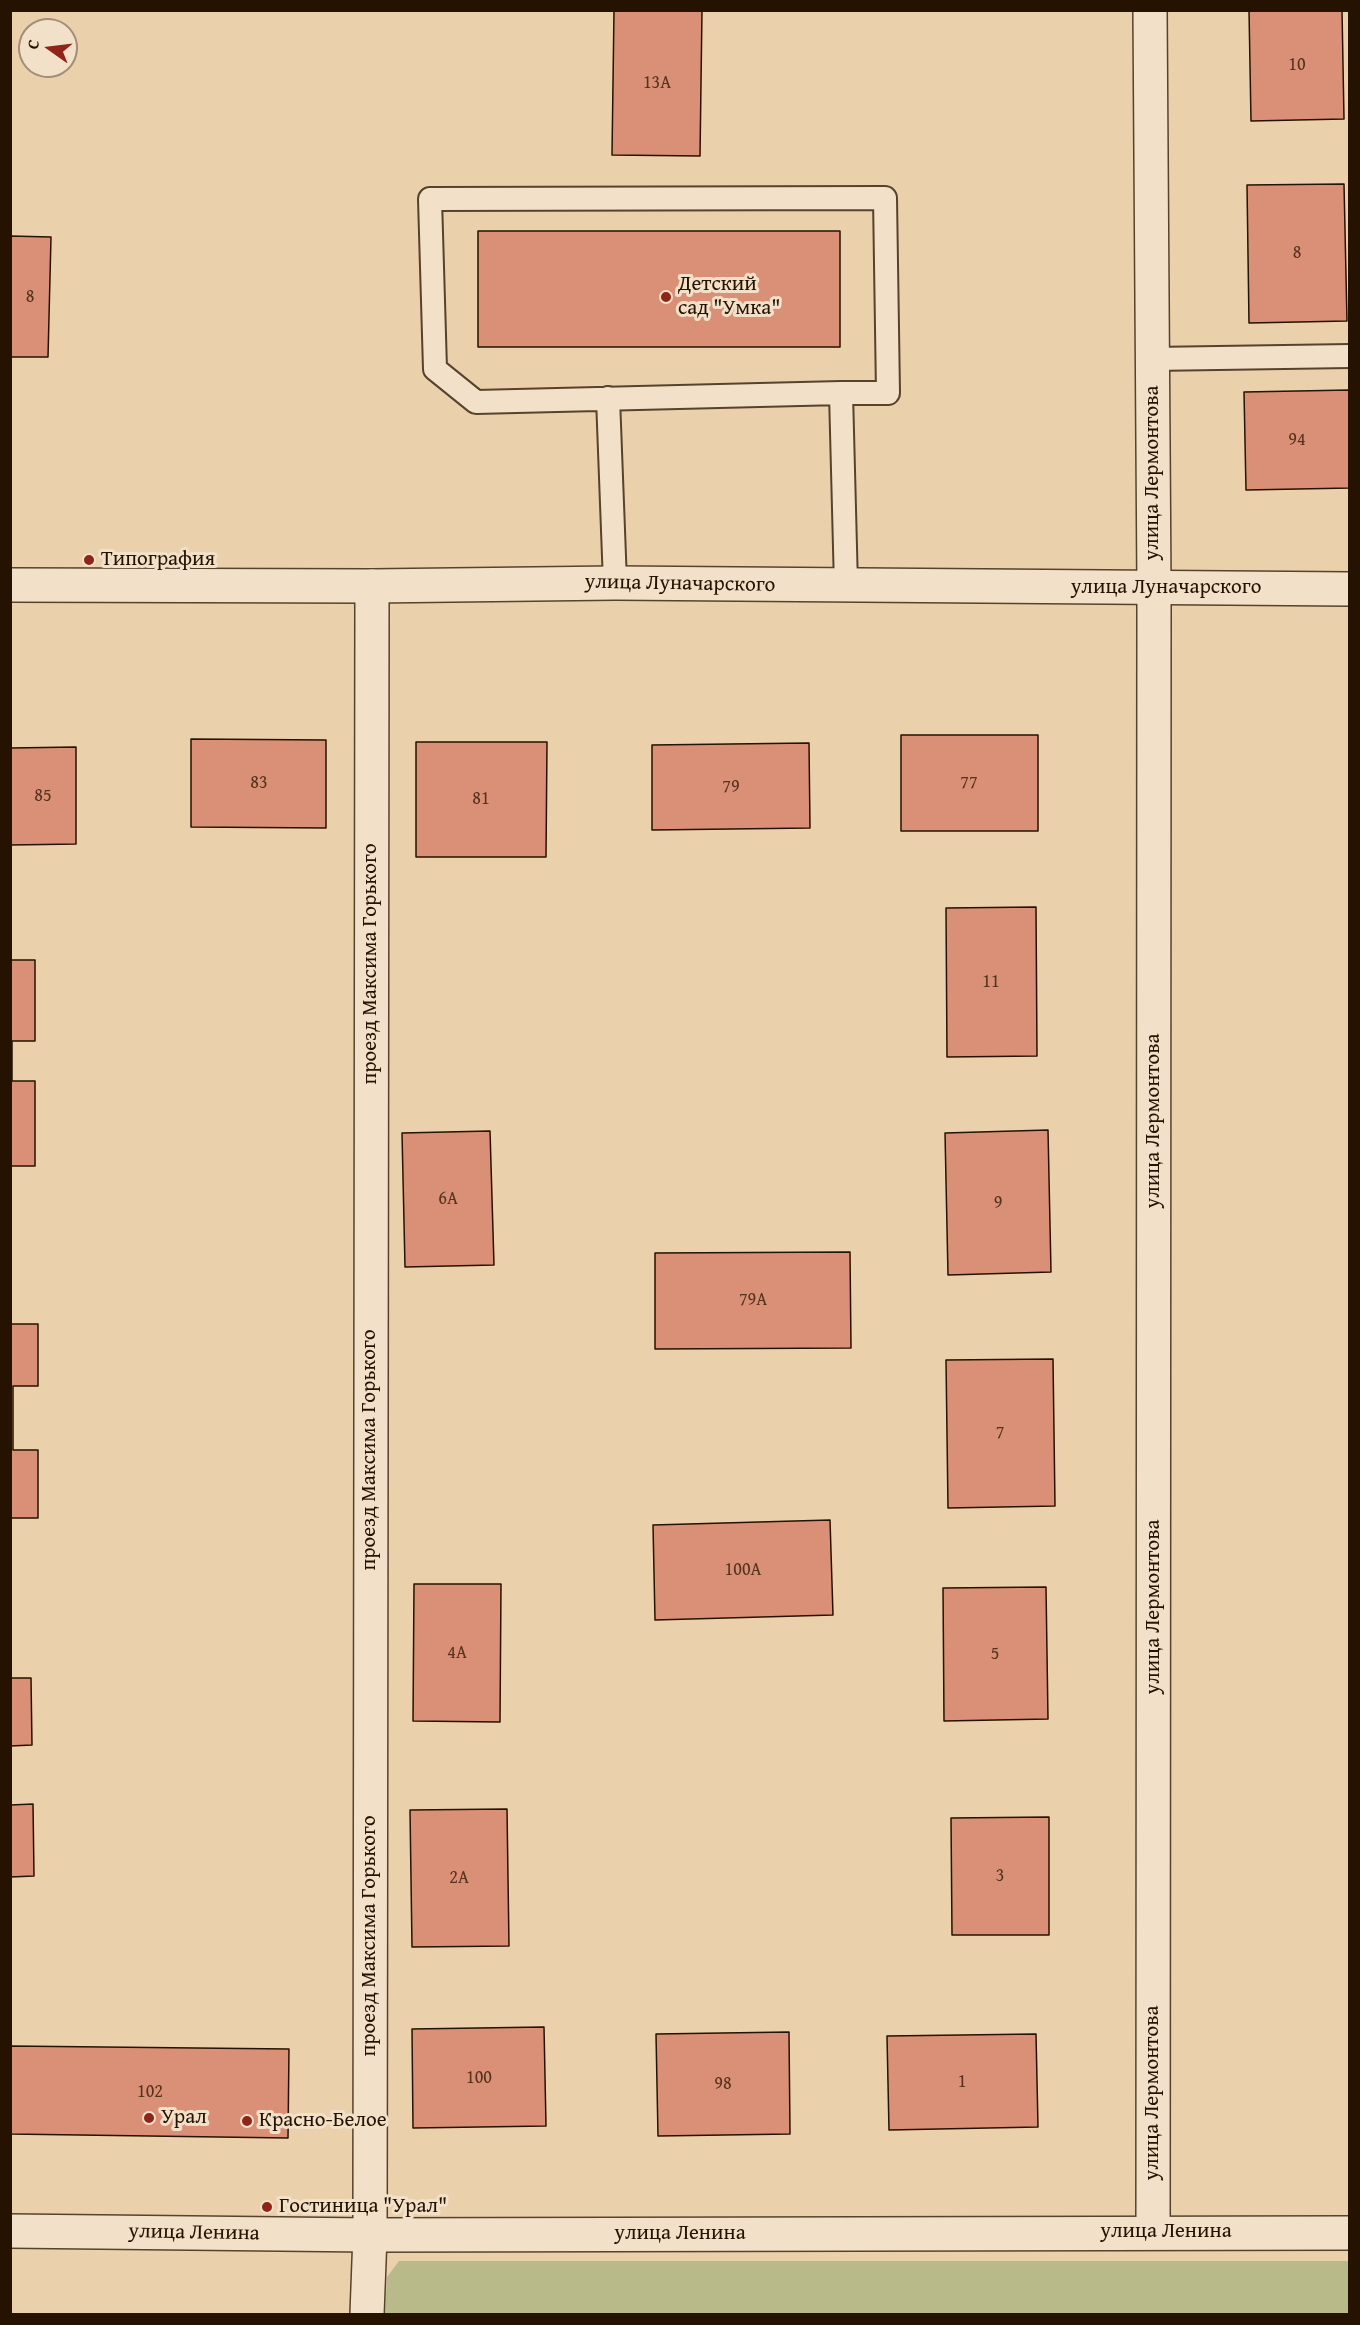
<!DOCTYPE html>
<meta charset="utf-8">
<style>
body{margin:0}
#map{position:relative;width:1360px;height:2325px;overflow:hidden;background:#ebd0ac;font-family:"Gentium Book Plus",serif}
canvas{display:block}
.frame{position:absolute;inset:0;border:12px solid #261200;pointer-events:none}
.north{position:absolute;left:18px;top:18px;width:60px;height:60px;box-sizing:border-box;background:#f2e0c9;border:2px solid #a08e79;border-radius:50%;rotate:284deg;font-size:16px;font-weight:700;line-height:24px;text-align:center;color:#261200}
.north::after{content:'';display:block;margin:auto;width:21px;height:27px;background:#8f2418;clip-path:polygon(50% 0,100% 100%,50% 72%,0 100%)}
</style>
<div id="map">
<canvas width="1360" height="2325"></canvas>
<div class="frame"></div>
<div class="north">С</div>
</div>
<script>
const c = document.querySelector('canvas').getContext('2d');
c.lineJoin = 'round';
function fillPath(path, color) { c.fillStyle = color; c.fill(path, 'evenodd'); }
function stroke(path, color, width, dash) { c.strokeStyle = color; c.lineWidth = width; c.lineCap = dash ? 'butt' : 'round'; c.setLineDash(dash || []); c.stroke(path); }
function label(font, color, halo, rows, align = 'center') {
  c.font = font + ' "Gentium Book Plus",serif'; c.lineWidth = 6; c.setLineDash([]); c.textBaseline = 'middle'; c.strokeStyle = halo; c.fillStyle = color; for (const [text, x, y, turn = 0] of rows) {
    c.save(); c.translate(x, y); c.rotate((+turn || 0) * Math.PI / 180); c.textAlign = isNaN(turn) ? turn : align; if (halo) c.strokeText(text, 0, 0); c.fillText(text, 0, 0); c.restore();
  }
}
fillPath(new Path2D(`
 M 399,2261 L 1349,2261 L 1349,2314 L 385,2314 L 387,2277 Z`), '#b8bb89');
const building = new Path2D(`
 M 614,10 L 702,10 L 700,156 L 612,155 Z
 M 1249,10 L 1342,10 L 1344,119 L 1251,121 Z
 M 1344,184 L 1347,321 L 1249,323 L 1247,185 Z
 M 478,231 L 840,231 L 840,347 L 478,347 Z
 M 10,236 L 51,237 L 48,357 L 10,357 Z
 M 1350,390 L 1350,488 L 1246,490 L 1244,392 Z
 M 901,735 L 1038,735 L 1038,831 L 901,831 Z
 M 191,739 L 326,740 L 326,828 L 191,827 Z
 M 416,742 L 547,742 L 546,857 L 416,857 Z
 M 809,743 L 810,828 L 652,830 L 652,745 Z
 M 76,747 L 76,844 L 10,845 L 10,748 Z
 M 1036,907 L 1037,1056 L 947,1057 L 946,908 Z
 M 10,960 L 35,960 L 35,1041 L 12,1041 L 12,1081 L 35,1081 L 35,1166 L 10,1166 Z
 M 1048,1130 L 1051,1272 L 948,1275 L 945,1133 Z
 M 490,1131 L 494,1265 L 405,1267 L 402,1133 Z
 M 850,1252 L 851,1348 L 655,1349 L 655,1253 Z
 M 10,1324 L 38,1324 L 38,1386 L 13,1386 L 13,1450 L 38,1450 L 38,1518 L 10,1518 Z
 M 1053,1359 L 1055,1506 L 948,1508 L 946,1360 Z
 M 830,1520 L 833,1615 L 655,1620 L 653,1525 Z
 M 414,1584 L 501,1584 L 500,1722 L 413,1721 Z
 M 1046,1587 L 1048,1719 L 944,1721 L 943,1588 Z
 M 10,1678 L 31,1678 L 32,1745 L 10,1746 Z
 M 33,1804 L 34,1876 L 10,1877 L 10,1805 Z
 M 507,1809 L 509,1946 L 412,1947 L 410,1810 Z
 M 1049,1817 L 1049,1935 L 952,1935 L 951,1818 Z
 M 544,2027 L 546,2126 L 413,2128 L 412,2029 Z
 M 789,2032 L 790,2134 L 658,2136 L 656,2034 Z
 M 1036,2034 L 1038,2127 L 889,2130 L 887,2036 Z
 M 10,2046 L 289,2049 L 288,2138 L 10,2134 Z`);
fillPath(building, '#da9077');
stroke(building, '#261200', 1.5);
const service = new Path2D(`
 M 1152,359 L 1350,356
 M 841,393 L 476,402 L 435,369 L 430,199 L 885,198 L 888,393 L 841,393 L 846,586
 M 608,398 L 615,583`);
const minor = new Path2D(`
 M 1150,10 L 1154,588 L 1153,2232
 M 367,2314 L 370,2235 L 372,586`);
const tertiary = new Path2D(`
 M 10,585 L 372,586 L 615,583 L 1350,589
 M 10,2231 L 370,2235 L 1350,2233`);
stroke(service, '#57422b', 26);
stroke(minor, '#57422b', 36);
stroke(tertiary, '#57422b', 36);
stroke(service, '#f2e0c9', 22);
stroke(minor, '#f2e0c9', 33);
stroke(tertiary, '#f2e0c9', 33);
for (const [x, y, r, color] of [
 [666,297,6,"#8f2418"],
 [89,560,6,"#8f2418"],
 [149,2118,6,"#8f2418"],
 [247,2121,6,"#8f2418"],
 [267,2207,6,"#8f2418"]
]) { const dot = new Path2D(); dot.arc(x, y, r, 0, 2 * Math.PI); c.fillStyle = color; c.fill(dot); stroke(dot, '#f2e0c9', 2); }
label('18px', '#53321e', null, [
 ["10",1297,65],
 ["13А",657,83],
 ["8",1297,253],
 ["8",30,297],
 ["94",1297,440],
 ["83",259,783],
 ["77",969,783],
 ["79",731,787],
 ["85",43,796],
 ["81",481,799],
 ["11",991,982],
 ["6А",448,1199],
 ["9",998,1203],
 ["79А",753,1300],
 ["7",1000,1433],
 ["100А",743,1570],
 ["4А",457,1653],
 ["5",995,1654],
 ["3",1000,1876],
 ["2А",459,1878],
 ["100",479,2078],
 ["1",962,2082],
 ["98",723,2084],
 ["102",150,2092]
]);
label('21px', '#261200', '#f2e0c9', [
 ["Детский",678,285],
 ["сад \"Умка\"",678,309],
 ["Типография",101,560],
 ["Урал",161,2118],
 ["Красно-Белое",259,2121],
 ["Гостиница \"Урал\"",279,2207]
], 'left');
label('21px', '#261200', '#f2e0c9', [
 ["улица Лермонтова",1153,473,-90],
 ["улица Луначарского",680,584,1],
 ["улица Луначарского",1166,588],
 ["проезд Максима Горького",371,964,-90],
 ["улица Лермонтова",1154,1121,-90],
 ["проезд Максима Горького",370,1450,-90],
 ["улица Лермонтова",1154,1607,-90],
 ["проезд Максима Горького",370,1936,-90],
 ["улица Лермонтова",1153,2093,-90],
 ["улица Ленина",1166,2232],
 ["улица Ленина",194,2233,1],
 ["улица Ленина",680,2234]
]);
</script>
